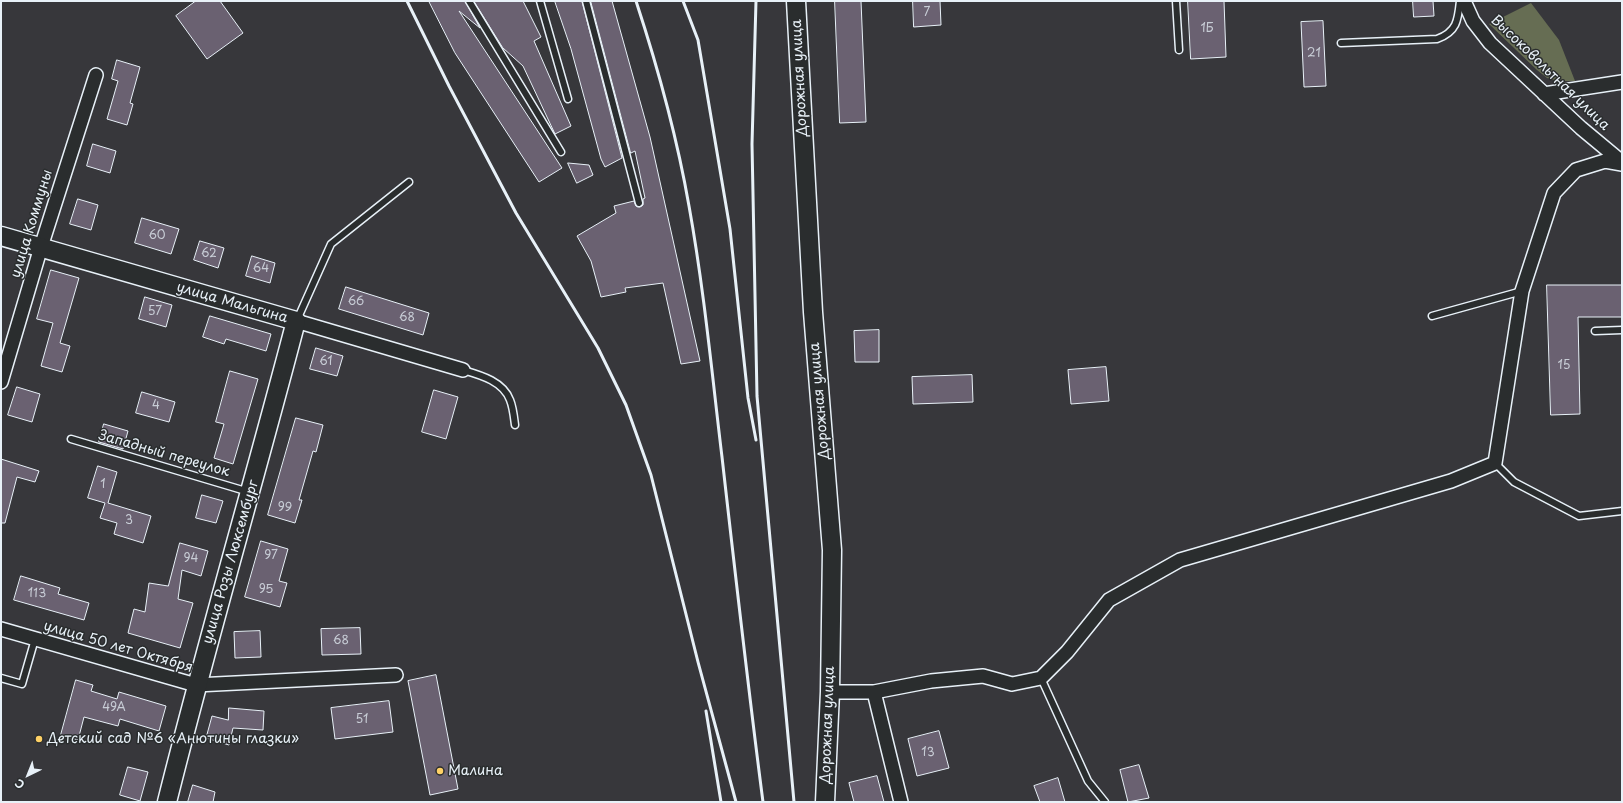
<!DOCTYPE html>
<meta charset="utf-8">
<style>
body{margin:0}
#map{position:relative;width:1623px;height:803px;overflow:hidden;background:#37373b;font-family:"Playpen Sans",sans-serif}
canvas{display:block}
.frame{position:absolute;inset:0;border:2px solid #e8f1f8;pointer-events:none}
.north{position:absolute;left:8px;top:755px;width:40px;height:40px;-webkit-text-stroke:3px #2a2d2e;paint-order:stroke;rotate:223deg;font-size:11px;font-weight:700;line-height:16px;text-align:center;color:#e8f1f8}
.north::after{content:'';display:block;margin:auto;width:14px;height:18px;background:#e8f1f8;clip-path:polygon(50% 0,100% 100%,50% 72%,0 100%)}
</style>
<div id="map">
<canvas width="1623" height="803"></canvas>
<div class="frame"></div>
<div class="north">С</div>
</div>
<script>
const c = document.querySelector('canvas').getContext('2d');
c.lineJoin = 'round';
function fillPath(path, color) { c.fillStyle = color; c.fill(path, 'evenodd'); }
function stroke(path, color, width, dash) { c.strokeStyle = color; c.lineWidth = width; c.lineCap = dash ? 'butt' : 'round'; c.setLineDash(dash || []); c.stroke(path); }
function label(font, color, halo, rows, align = 'center') {
  c.font = font + ' "Playpen Sans",sans-serif'; c.lineWidth = 3; c.setLineDash([]); c.textBaseline = 'middle'; c.strokeStyle = halo; c.fillStyle = color; for (const [text, x, y, turn = 0] of rows) {
    c.save(); c.translate(x, y); c.rotate((+turn || 0) * Math.PI / 180); c.textAlign = isNaN(turn) ? turn : align; if (halo) c.strokeText(text, 0, 0); c.fillText(text, 0, 0); c.restore();
  }
}
fillPath(new Path2D(`
 M 1531,3 L 1559,40 L 1575,81 L 1558,81 L 1547,78 L 1537,70 L 1489,24 Z`), '#666d53');
const building = new Path2D(`
 M 196,1 L 220,1 L 243,33 L 207,59 L 176,16 Z
 M 429,1 L 465,1 L 480,28 L 459,11 L 562,168 L 539,182 L 455,53 Z
 M 474,1 L 523,1 L 541,37 L 534,41 L 571,126 L 555,134 L 523,66 L 503,48 Z
 M 555,1 L 582,1 L 622,158 L 605,167 L 601,159 L 571,49 Z
 M 591,1 L 612,1 L 650,137 L 700,361 L 681,364 L 663,283 L 625,288 L 626,292 L 601,297 L 591,261 L 577,236 L 616,213 L 614,206 L 634,201 L 636,206 L 640,207 L 643,205 L 643,199 L 645,198 L 635,151 L 631,153 Z
 M 835,1 L 861,1 L 866,122 L 840,123 Z
 M 913,1 L 940,1 L 941,25 L 914,27 Z
 M 1188,1 L 1224,1 L 1226,57 L 1191,59 Z
 M 1413,1 L 1433,1 L 1434,16 L 1414,17 Z
 M 1323,21 L 1326,86 L 1304,87 L 1301,22 Z
 M 117,60 L 140,67 L 130,103 L 133,104 L 127,125 L 107,119 L 118,81 L 112,79 Z
 M 93,144 L 116,151 L 110,173 L 87,166 Z
 M 568,163 L 589,165 L 593,175 L 577,183 Z
 M 78,199 L 98,205 L 91,230 L 70,224 Z
 M 142,218 L 179,229 L 171,254 L 135,243 Z
 M 200,241 L 224,248 L 218,268 L 194,260 Z
 M 252,256 L 275,263 L 270,283 L 246,276 Z
 M 51,270 L 79,278 L 60,343 L 70,346 L 62,372 L 41,366 L 53,323 L 37,319 Z
 M 1547,285 L 1622,285 L 1622,317 L 1578,317 L 1580,414 L 1551,415 Z
 M 346,287 L 429,313 L 423,335 L 339,309 Z
 M 145,297 L 172,305 L 166,327 L 139,319 Z
 M 210,316 L 271,334 L 266,351 L 226,339 L 224,344 L 203,337 Z
 M 879,330 L 879,362 L 855,362 L 854,331 Z
 M 316,348 L 343,356 L 337,376 L 310,369 Z
 M 1106,367 L 1109,401 L 1071,404 L 1068,370 Z
 M 230,371 L 258,379 L 233,464 L 214,458 L 224,424 L 216,422 Z
 M 972,375 L 973,402 L 913,404 L 912,377 Z
 M 17,387 L 40,394 L 32,422 L 8,415 Z
 M 434,390 L 458,397 L 446,439 L 422,432 Z
 M 142,392 L 175,402 L 169,422 L 136,413 Z
 M 296,418 L 323,425 L 316,452 L 313,451 L 299,500 L 302,500 L 295,523 L 268,515 Z
 M 104,424 L 128,431 L 123,449 L 99,442 Z
 M 1,459 L 39,471 L 35,482 L 17,477 L 5,523 L 1,523 Z
 M 98,466 L 117,472 L 108,503 L 151,516 L 143,543 L 114,534 L 117,523 L 100,518 L 105,503 L 88,498 Z
 M 202,495 L 223,501 L 216,523 L 196,518 Z
 M 261,541 L 288,549 L 279,581 L 287,583 L 280,607 L 245,597 Z
 M 180,543 L 208,551 L 201,576 L 182,570 L 178,599 L 193,603 L 180,648 L 128,633 L 134,609 L 145,612 L 149,583 L 168,586 Z
 M 21,576 L 60,588 L 58,594 L 89,603 L 84,620 L 14,600 Z
 M 360,628 L 361,654 L 322,655 L 321,629 Z
 M 260,631 L 261,657 L 235,658 L 234,632 Z
 M 436,675 L 458,789 L 430,795 L 408,681 Z
 M 76,680 L 93,685 L 91,691 L 117,699 L 119,692 L 166,706 L 159,731 L 120,719 L 118,726 L 84,717 L 78,740 L 61,735 Z
 M 389,701 L 393,732 L 335,739 L 331,708 Z
 M 229,708 L 264,711 L 263,730 L 233,728 L 229,745 L 206,738 L 212,716 L 228,720 Z
 M 939,731 L 949,768 L 917,776 L 908,739 Z
 M 1139,765 L 1149,798 L 1128,802 L 1120,770 Z
 M 128,767 L 148,772 L 140,801 L 120,795 Z
 M 877,776 L 884,802 L 854,802 L 849,783 Z
 M 1058,778 L 1065,802 L 1040,802 L 1034,786 Z
 M 193,785 L 215,792 L 213,802 L 188,802 Z`);
fillPath(building, '#6a6171');
stroke(building, '#e8f1f8', 1);
const lane = new Path2D(`
 M 469,1 L 561,152
 M 540,1 L 568,99
 M 586,1 L 639,203
 M 1176,1 L 1179,50
 M 1341,43 L 1437,39 C 1457,32 1458,20 1460,1
 M 1432,316 L 1522,291
 M 297,320 L 331,244 L 409,182
 M 1595,331 L 1622,330
 M 463,370 C 480,375 503,381 510,400 C 513,407 514,417 515,425
 M 71,439 L 249,492
 M 1495,463 L 1514,482 L 1579,516 L 1622,511
 M 1,678 L 22,684 L 35,639
 M 1041,678 L 1088,781 L 1105,802`);
const street = new Path2D(`
 M 1464,1 L 1473,21 L 1490,43 L 1581,128 L 1622,162
 M 1544,94 L 1622,82
 M 296,321 L 463,370
 M 1,382 L 41,247 L 96,75
 M 1,629 L 196,685 L 396,675
 M 830,692 L 874,692 L 931,681 L 983,676 L 1012,684 L 1041,678 L 1067,652 L 1109,600 L 1180,560 L 1451,481 L 1495,463 L 1522,291 L 1554,193 L 1576,170 L 1605,161 L 1622,164
 M 874,692 L 901,802`);
const secondary = new Path2D(`
 M 796,1 L 813,312 L 832,550 L 830,692 L 825,802
 M 1,236 L 296,321 C 254,482 207,641 167,802`);
stroke(lane, '#e8f1f8', 9);
stroke(street, '#e8f1f8', 16);
stroke(secondary, '#e8f1f8', 21);
stroke(lane, '#2a2d2e', 6);
stroke(street, '#2a2d2e', 13);
stroke(secondary, '#2a2d2e', 18);
stroke(new Path2D(`
 M 407,1 L 449,86 L 516,213 L 598,348 L 626,405 L 651,475 L 698,662 L 736,802
 M 636,1 C 658,68 677,137 689,206 C 704,289 712,374 722,457 C 735,572 748,687 763,802
 M 683,1 L 698,40 L 730,229 L 748,398 L 756,440
 M 756,1 L 752,144 L 757,396 L 794,802
 M 706,711 L 721,802`), '#e8f1f8', 3);
for (const [x, y, r, color] of [
 [39,739,4,"#ffd166"],
 [440,771,4,"#ffd166"]
]) { const dot = new Path2D(); dot.arc(x, y, r, 0, 2 * Math.PI); c.fillStyle = color; c.fill(dot); stroke(dot, '#2a2d2e', 1.5); }
label('12px', '#c8cdd6', null, [
 ["7",927,13],
 ["1Б",1207,29],
 ["21",1314,54],
 ["60",157,236],
 ["62",209,254],
 ["64",261,269],
 ["66",356,302],
 ["57",155,312],
 ["68",407,318],
 ["61",326,362],
 ["15",1564,366],
 ["4",156,406],
 ["1",103,485],
 ["99",285,508],
 ["3",129,521],
 ["97",271,556],
 ["94",191,559],
 ["95",266,590],
 ["113",37,594],
 ["68",341,641],
 ["49А",114,708],
 ["51",362,720],
 ["13",928,753]
]);
label('14px', '#e8f1f8', '#2a2d2e', [
 ["Высоковольтная улица",1550,73,44],
 ["Дорожная улица",800,78,-93],
 ["улица Коммуны",32,224,-73],
 ["улица Мальгина",232,303,16],
 ["Дорожная улица",820,401,-95],
 ["Западный переулок",164,454,16],
 ["улица Розы Люксембург",231,562,-74],
 ["улица 50 лет Октября",118,647,16],
 ["Дорожная улица",828,725,-88]
]);
label('14px', '#e8f1f8', '#2a2d2e', [
 ["Детский сад №6 «Анютины глазки»",47,739],
 ["Малина",448,771]
], 'left');
</script>
